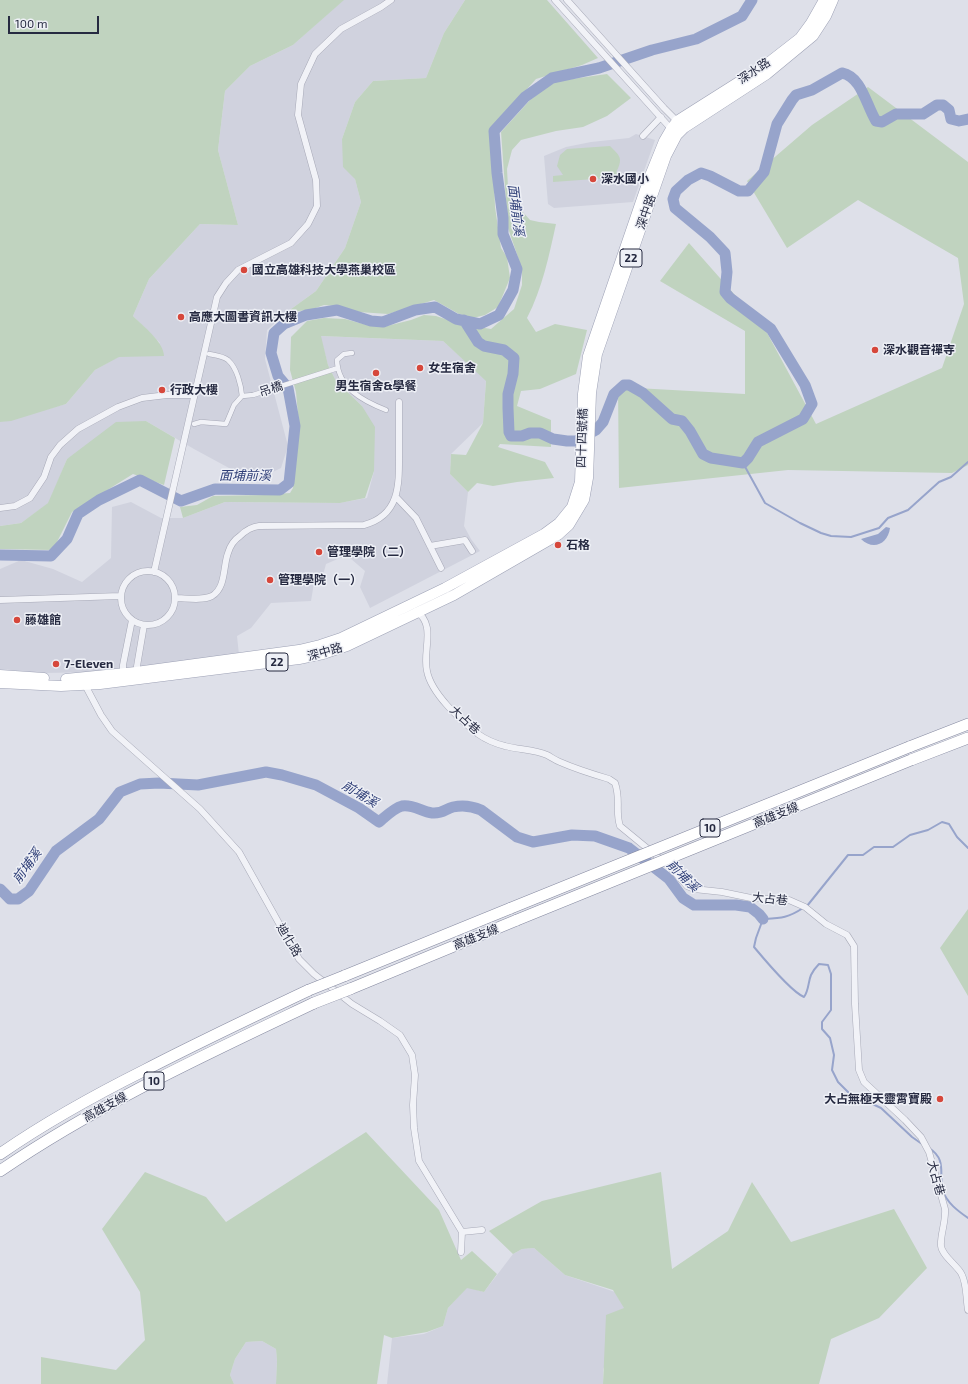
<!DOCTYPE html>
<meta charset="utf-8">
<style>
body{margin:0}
#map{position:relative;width:968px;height:1384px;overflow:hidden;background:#dee0e9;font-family:"Exo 2",sans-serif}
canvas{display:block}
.scale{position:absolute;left:8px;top:16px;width:91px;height:18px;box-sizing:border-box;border:2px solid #262a41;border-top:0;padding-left:5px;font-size:12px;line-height:14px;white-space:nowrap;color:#262a41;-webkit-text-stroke:3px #eef0f6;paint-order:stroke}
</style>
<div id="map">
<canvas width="968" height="1384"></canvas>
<div class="scale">100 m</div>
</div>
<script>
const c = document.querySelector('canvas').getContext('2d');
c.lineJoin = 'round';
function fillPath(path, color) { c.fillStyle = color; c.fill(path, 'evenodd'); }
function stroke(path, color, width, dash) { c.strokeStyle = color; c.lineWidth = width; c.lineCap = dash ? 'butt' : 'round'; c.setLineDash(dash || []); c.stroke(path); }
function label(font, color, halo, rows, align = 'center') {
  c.font = font + ' "Exo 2","Noto Sans TC",sans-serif'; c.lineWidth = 3; c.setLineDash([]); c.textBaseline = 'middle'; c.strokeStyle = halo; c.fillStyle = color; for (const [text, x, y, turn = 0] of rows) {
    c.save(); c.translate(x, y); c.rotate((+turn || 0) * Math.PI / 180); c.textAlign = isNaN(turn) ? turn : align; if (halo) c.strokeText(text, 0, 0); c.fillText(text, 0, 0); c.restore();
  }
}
fillPath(new Path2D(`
 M 343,0 L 465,0 L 444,33 L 426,78 L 373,81 L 355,102 L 342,139 L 355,179 L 361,202 L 345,248 L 316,291 L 287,312 L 267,330 L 265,359 L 288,446 L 281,468 L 258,479 L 229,468 L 194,449 L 146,421 L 67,459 L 49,503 L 21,523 L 0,526 L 0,422 L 66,404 L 95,370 L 118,357 L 160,343 L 133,316 L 149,279 L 200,224 L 238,225 L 218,150 L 225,91 L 250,66 L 293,45 Z
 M 636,134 L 655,140 L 633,202 L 554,208 L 548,204 L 544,156 L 566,147 L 591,142 L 629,138 Z
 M 320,336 L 443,341 L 486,380 L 483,423 L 451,454 L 450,474 L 468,492 L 464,526 L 471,539 L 480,551 L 370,608 L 360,587 L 365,571 L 350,558 L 340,558 L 326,564 L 322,579 L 314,583 L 311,601 L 271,603 L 251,628 L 237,636 L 239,655 L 100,672 L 44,673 L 0,669 L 0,569 L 21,560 L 53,569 L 82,582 L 111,558 L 112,507 L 131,502 L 161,518 L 183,518 L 225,502 L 339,503 L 367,498 L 374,471 L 362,406 L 336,381 L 328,365 Z
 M 534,1248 L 565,1275 L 615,1292 L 625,1308 L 603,1370 L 603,1384 L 387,1384 L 392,1338 L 424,1334 L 443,1326 L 448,1308 L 467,1287 L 484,1292 L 513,1254 L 522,1249 Z
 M 262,1341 L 276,1349 L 277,1361 L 276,1384 L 234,1384 L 230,1375 L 235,1359 L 246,1342 Z`), '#d0d2de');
fillPath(new Path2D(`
 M 0,0 L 344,0 L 293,45 L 250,66 L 225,91 L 218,150 L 238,225 L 200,224 L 149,279 L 133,316 C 143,326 164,342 164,356 L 119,357 L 95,370 L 66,404 L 11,421 L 0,422 Z
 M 465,0 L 547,0 L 598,58 L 582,65 L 536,79 L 492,128 L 495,207 L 501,248 L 507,257 L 510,278 L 498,307 L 485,315 L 473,318 L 459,314 L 434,300 L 388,314 L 359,312 L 336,306 L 324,305 L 310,310 L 287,312 L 316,291 L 345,248 L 361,202 L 355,179 L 343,167 L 342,139 L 355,102 L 373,81 L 426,78 L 444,33 Z
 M 607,74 L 631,98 L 607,116 L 583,127 L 556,131 L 521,140 L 512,150 L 507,169 L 508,187 L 514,202 L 530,220 L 539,222 L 556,224 C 549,256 542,289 527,318 L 536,332 L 555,324 L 587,330 L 576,374 L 540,389 L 521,391 L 517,406 L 551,420 L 551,447 L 500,444 L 498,447 L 545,462 L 554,478 L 517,482 L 493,486 L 477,483 L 468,492 L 450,474 L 451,454 L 466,455 L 483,423 L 486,381 L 443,341 L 321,336 L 328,365 L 336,381 L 362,406 L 375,427 L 374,471 L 365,498 L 340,503 L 225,502 L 183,518 L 180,507 L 197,505 L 213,496 L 263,495 L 290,493 L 293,488 L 299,426 L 296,392 L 290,370 L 291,337 L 307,321 L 324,318 L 345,319 L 367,325 L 383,327 L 411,320 L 424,315 L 436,316 L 460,324 L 491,329 L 514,309 L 522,285 L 522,269 L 508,228 L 501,132 L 530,100 L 552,83 L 565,80 Z
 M 868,87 L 968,162 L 968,465 L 952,473 L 788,470 L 619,488 L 618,387 L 745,394 L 745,331 L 660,281 L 689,243 L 765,329 L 816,424 L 942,368 L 964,304 L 958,258 L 858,200 L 787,248 L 747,181 L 812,125 Z
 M 610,146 C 621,157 623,158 616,173 L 621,172 L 622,177 L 553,182 L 553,176 L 563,175 L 557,166 L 560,155 L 567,149 Z
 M 146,421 L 175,438 L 164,485 L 133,474 L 72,512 L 53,550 L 0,549 L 0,526 L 21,523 L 48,503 L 67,459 L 116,422 Z
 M 968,909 L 968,996 L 940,948 Z
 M 366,1132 L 439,1210 L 461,1260 L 472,1251 L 497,1274 L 484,1292 L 467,1288 L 448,1308 L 443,1326 L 427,1332 L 392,1338 L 384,1335 L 377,1384 L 276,1384 L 277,1361 L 276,1349 L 262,1341 L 246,1342 L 235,1359 L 230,1375 L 234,1384 L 41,1384 L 41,1357 L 116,1370 L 145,1340 L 140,1292 L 102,1229 L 145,1172 L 206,1197 L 226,1222 Z
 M 661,1172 L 672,1269 L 728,1231 L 752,1182 L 791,1242 L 894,1209 L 927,1268 L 879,1318 L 831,1339 L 819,1384 L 603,1384 L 606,1315 L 624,1308 L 613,1290 L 565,1275 L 534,1248 L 522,1249 L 513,1254 L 489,1231 L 542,1201 Z`), '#c0d3bf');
fillPath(new Path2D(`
 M 886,527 L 890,528 C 888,544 873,551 861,539 L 878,534 Z`), '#97a4cb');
stroke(new Path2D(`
 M 743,463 L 765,503 L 800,523 L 821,533 L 831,536 L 851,537 L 879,528 L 888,518 L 908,510 L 939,482 L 951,477 L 968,462
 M 807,906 L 848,855 L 863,855 L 874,847 L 893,847 L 910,835 L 928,830 L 942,822 L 949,824 L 957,837 L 968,848
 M 803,908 C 788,918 781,918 763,919 L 756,938 L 754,947 C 764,959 792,992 804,997 C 809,990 808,982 811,975 C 813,971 816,967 819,964 L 828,965 L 831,974 L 831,1010 L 822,1022 L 822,1029 L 830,1038 L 834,1055 L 832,1070 L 838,1082 L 849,1093 L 881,1108 L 912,1137 L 922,1144
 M 929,1148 C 948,1160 938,1175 943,1191 C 947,1203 958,1211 968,1218`), '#97a4cb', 2);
stroke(new Path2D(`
 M 464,320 L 478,342 L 484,346 L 504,350 L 514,358 L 513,374 L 508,394 L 508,408 L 509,432 L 511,436 L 522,436 L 530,433 L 540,433 L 553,439 L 567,441 L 576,441 L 596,430 L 603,422 L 614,394 L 624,385 L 629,385 L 643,393 L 672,419 L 682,421 L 690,431 L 703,454 L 711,458 L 743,463 L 748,458 L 758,442 L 803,419 L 812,404 L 805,385 L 771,329 L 730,298 L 725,292 L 727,272 L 725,253 L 710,237 L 675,208 L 673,199 L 676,191 L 688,180 L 701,173 L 710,176 L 739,191 L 748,191 L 764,172 L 777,124 L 792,100 L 796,95 L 812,90 L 842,73 C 862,77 866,105 876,121 L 882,122 L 896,114 L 923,114 L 937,105 L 943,105 L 949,110 L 951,119 L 959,121 L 968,119
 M 0,555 L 51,556 L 67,539 L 78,514 L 99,500 L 140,480 L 181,501 L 215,489 L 280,490 L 289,483 L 295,426 L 288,388 L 278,376 L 271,353 L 274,333 L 284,324 L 306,315 L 337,310 L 371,321 L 383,322 L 415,310 L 435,307 L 456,319 L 480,324 L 499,315 L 513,290 L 517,269 L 503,234 L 503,218 L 497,173 L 494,131 L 525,97 L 552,78 L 599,68 L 652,50 L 696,39 L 742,16 L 752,0
 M 0,889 L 10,899 L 18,899 L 29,891 L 56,851 L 99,819 L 120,792 L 140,784 L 159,783 L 198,785 L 266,772 L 282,775 L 316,785 L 359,808 L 379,822 C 385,817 394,808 402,806 C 413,804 422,812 432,813 C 443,814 445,809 453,807 C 462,805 472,806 481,810 L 517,837 L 533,842 L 572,835 L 595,836 L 629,848 L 669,879 L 683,898 L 694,905 L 736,905 L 750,907 L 759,914 L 763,919`), '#97a4cb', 11);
const pedestrian = new Path2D(`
 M 352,353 L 344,354 L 337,360 C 338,388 363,401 386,410
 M 209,354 C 214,355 223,356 228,360 C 237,368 241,385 242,396
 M 194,424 L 201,422 L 226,424 L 234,405 L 242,396 L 253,395 L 338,368`);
const minor = new Path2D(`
 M 555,0 L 673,131
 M 567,0 L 664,108 L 679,123
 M 643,136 L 661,117
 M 396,497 L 416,518 L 441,568
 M 0,508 L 15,506 L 30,498 L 44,477 L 51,457 L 60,445 L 78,429 L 118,407 L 142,398 L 167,395 L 194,395
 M 430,546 L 465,540 L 472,551
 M121 598a27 27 0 1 1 54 0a27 27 0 1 1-54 0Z
 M 154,572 L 217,297 L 226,283 L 238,270 L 291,243 L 308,224 L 317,206 L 316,180 L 298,115 L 301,84 L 315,54 L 341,29 L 381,7 L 391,0
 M 175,598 C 186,598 202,601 212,596 C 226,588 223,566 228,553 C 230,546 234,540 240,536 C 246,530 251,527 259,526 L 364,525 C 401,515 399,483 399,452 C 399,435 399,419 399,402
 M 0,600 L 120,596
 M 416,611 C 437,625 422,651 427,671 C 431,693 460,720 478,734 C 485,739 497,744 505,746 C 519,750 534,749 547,755 C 551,757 555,760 560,762 C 576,769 592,774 609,779 L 615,783 C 621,800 615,811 620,826 L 670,867 L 687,886 L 694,889 L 722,892 L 751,898 L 789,900 L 805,907 L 826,924 L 847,935 L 854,946 L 855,1004 L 859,1070 L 864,1082 L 905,1120 L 921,1137 L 929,1152 L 945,1209 C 946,1222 940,1235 941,1246 C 942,1255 956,1265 961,1273 C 967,1283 966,1299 968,1310
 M 123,674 L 123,665 L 132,620
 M 135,674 L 136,672 L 144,625
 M 84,683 L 101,715 L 112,731 L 200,809 L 239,852 L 299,959 L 314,974 L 352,1004 L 380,1021 L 400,1035 L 412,1055 L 415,1075 L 413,1105 L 414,1128 L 419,1161 L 462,1232
 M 462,1232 L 482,1230
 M 461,1252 L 462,1232`);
const primary = new Path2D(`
 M 0,675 L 44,678
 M 66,679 L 136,672 L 299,650 L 320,645 L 341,638 L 445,588 L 544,534 L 559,523 L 572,507 L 580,482 L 583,394 L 588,356 L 649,178 L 664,141 L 671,129 L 677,121 L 764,66 L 800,38 L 811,23 L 824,0
 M 0,683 L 61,686 L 100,684 L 299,659 L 323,654 L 347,646 L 454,595 L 558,535 L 569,525 L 584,500 L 585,495 L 588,478 L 591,393 L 597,354 L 666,156 L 677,135 L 684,128 L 767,74 L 813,36 L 826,16 L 833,0`);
const motorway = new Path2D(`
 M 909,747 L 968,724
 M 911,760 L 968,738
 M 344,976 L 511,908
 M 350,989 L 517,920
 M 0,1154 C 46,1122 95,1095 145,1070 C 199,1042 254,1016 309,990
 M 0,1171 C 98,1104 207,1054 314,1003`);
stroke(pedestrian, '#a7a9b7', 5.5);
stroke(minor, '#a7a9b7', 7);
stroke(primary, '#9da1b5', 11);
stroke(motorway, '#8589a0', 12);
stroke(pedestrian, '#f1f2f7', 4.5);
stroke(minor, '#f1f2f7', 6);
stroke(primary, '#fff', 10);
stroke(motorway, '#fff', 11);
const motorwayBridge = new Path2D(`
 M 511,908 L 909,747
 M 517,920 L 911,760
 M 309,990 L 344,976
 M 314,1003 L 350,989`);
stroke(motorwayBridge, '#8589a0', 12, []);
stroke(motorwayBridge, '#fff', 11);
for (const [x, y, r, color] of [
 [593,179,4,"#d6473b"],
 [244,270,4,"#d6473b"],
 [181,317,4,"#d6473b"],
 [875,350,4,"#d6473b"],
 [420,368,4,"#d6473b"],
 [376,373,4,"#d6473b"],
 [162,390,4,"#d6473b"],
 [558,545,4,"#d6473b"],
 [319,552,4,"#d6473b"],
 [270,580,4,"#d6473b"],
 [17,620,4,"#d6473b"],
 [56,664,4,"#d6473b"],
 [940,1099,4,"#d6473b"]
]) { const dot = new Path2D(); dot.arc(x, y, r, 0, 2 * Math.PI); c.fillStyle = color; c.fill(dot); stroke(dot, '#eef0f6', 1.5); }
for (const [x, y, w] of [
 [631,258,22],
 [277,662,22],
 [710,828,20],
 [154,1081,20]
]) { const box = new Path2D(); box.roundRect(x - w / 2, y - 9, w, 18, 3); c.fillStyle = '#eef0f6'; c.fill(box); stroke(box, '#262a41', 1); }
label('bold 11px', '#262a41', null, [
 ["22",631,258],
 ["22",277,662],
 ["10",710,828],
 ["10",154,1081]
]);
label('12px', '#262a41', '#eef0f6', [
 ["深水路",754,71,-34],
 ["深中路",646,212,-71],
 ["吊橋",271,389,-18],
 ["四十四號橋",582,438,-88],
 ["深中路",325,652,-16],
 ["大占巷",465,720,43],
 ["高雄支線",776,815,-22],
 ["大占巷",770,899,6],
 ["高雄支線",476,937,-22],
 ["迪化路",289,940,59],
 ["高雄支線",105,1107,-29],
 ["大占巷",936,1178,75]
]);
label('bold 12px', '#262a41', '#eef0f6', [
 ["深水國小",601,179],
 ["國立高雄科技大學燕巢校區",252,270],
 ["高應大圖書資訊大樓",189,317],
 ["深水觀音禪寺",883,350],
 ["女生宿舍",428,368],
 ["男生宿舍&學餐",376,386,"center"],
 ["行政大樓",170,390],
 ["石格",566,545],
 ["管理學院（二）",327,552],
 ["管理學院（一）",278,580],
 ["藤雄館",25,620],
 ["7-Eleven",64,664],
 ["大占無極天靈霄寶殿",932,1099,"right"]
], 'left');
label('italic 13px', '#2e3e77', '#eef0f6', [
 ["面埔前溪",516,210,83],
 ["面埔前溪",245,476],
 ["前埔溪",360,794,31],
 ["前埔溪",27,866,-54],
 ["前埔溪",683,876,44]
]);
</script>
